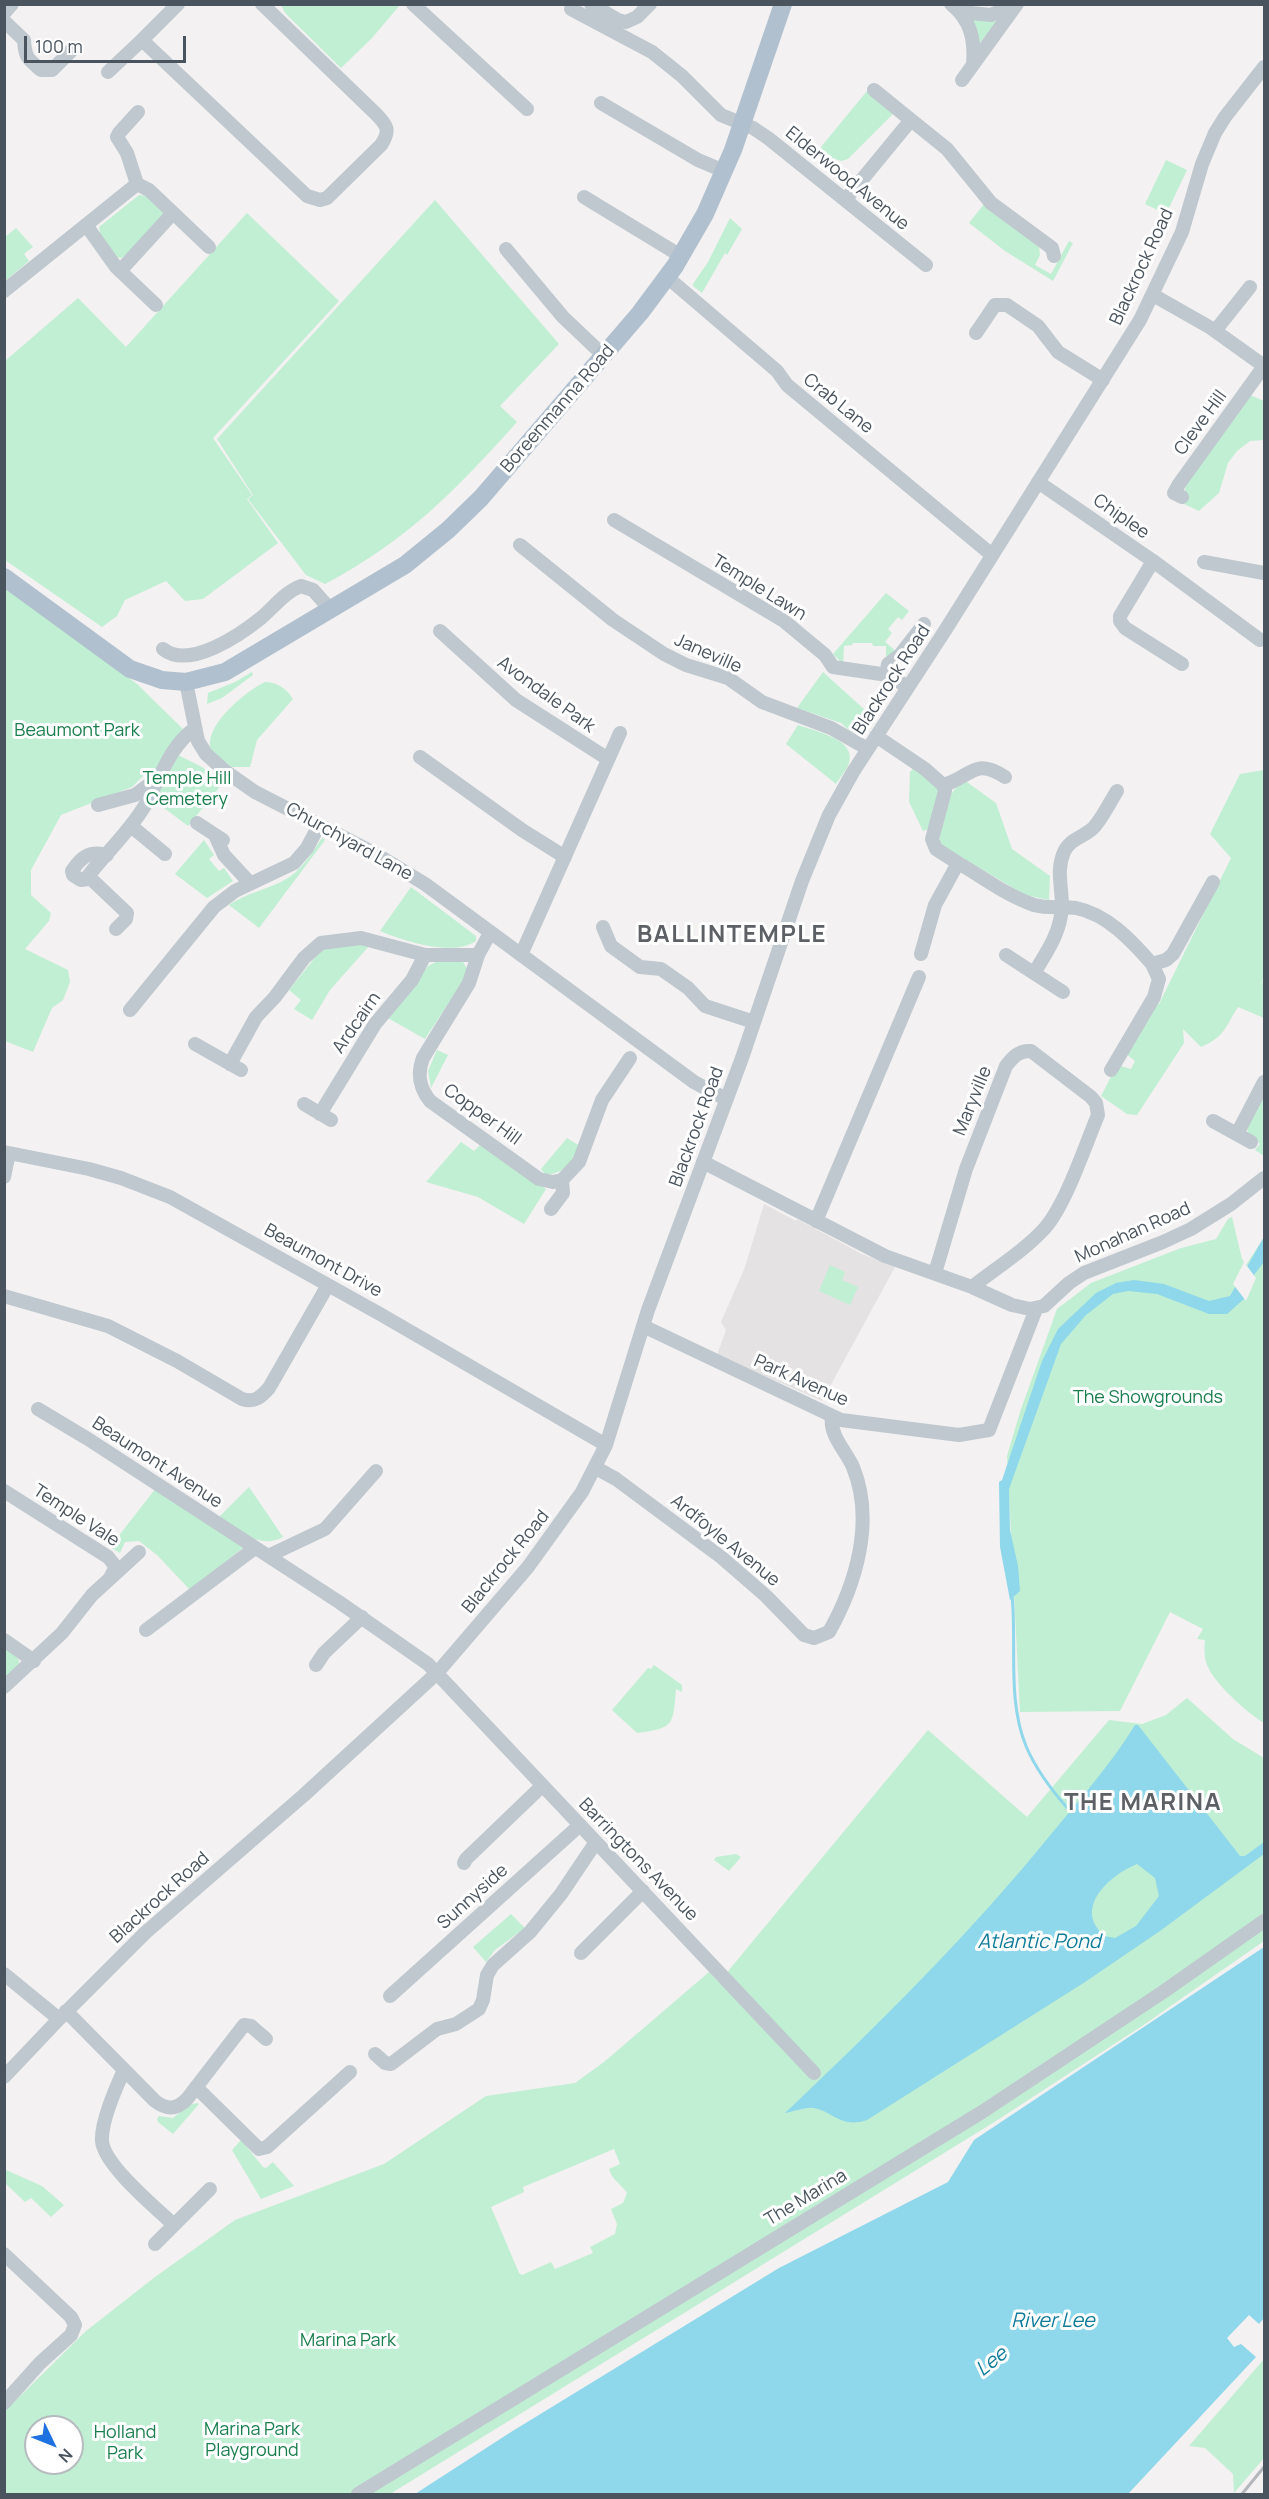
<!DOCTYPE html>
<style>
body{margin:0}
#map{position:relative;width:1269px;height:2499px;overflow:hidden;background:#f3f1f1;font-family:Manrope,sans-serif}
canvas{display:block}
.frame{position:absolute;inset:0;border:6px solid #49545e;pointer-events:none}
.north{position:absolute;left:24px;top:2415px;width:60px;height:60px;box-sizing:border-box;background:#fff;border:2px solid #b6bbbf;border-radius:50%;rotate:133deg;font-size:16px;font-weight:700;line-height:24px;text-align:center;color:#49545e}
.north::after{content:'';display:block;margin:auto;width:21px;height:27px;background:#1d71e1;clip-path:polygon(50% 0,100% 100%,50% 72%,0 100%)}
.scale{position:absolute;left:24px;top:36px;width:162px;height:27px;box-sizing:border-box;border:3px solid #49545e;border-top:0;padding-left:8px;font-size:18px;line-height:21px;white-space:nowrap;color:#49545e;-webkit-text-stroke:4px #fff;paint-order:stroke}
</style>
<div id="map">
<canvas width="1269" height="2499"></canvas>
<div class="frame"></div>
<div class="north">N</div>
<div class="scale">100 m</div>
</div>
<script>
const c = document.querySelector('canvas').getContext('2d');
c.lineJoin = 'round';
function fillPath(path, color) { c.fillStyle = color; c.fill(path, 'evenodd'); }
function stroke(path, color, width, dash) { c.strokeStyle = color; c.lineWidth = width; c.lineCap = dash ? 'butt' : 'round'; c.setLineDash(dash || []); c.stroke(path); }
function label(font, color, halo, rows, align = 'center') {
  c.font = font + ' Manrope,sans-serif'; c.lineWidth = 6; c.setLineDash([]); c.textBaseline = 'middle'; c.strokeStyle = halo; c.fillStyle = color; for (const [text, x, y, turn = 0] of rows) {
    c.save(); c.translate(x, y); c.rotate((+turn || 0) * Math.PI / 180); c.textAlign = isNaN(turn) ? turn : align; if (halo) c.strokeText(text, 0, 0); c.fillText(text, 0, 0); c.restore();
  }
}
fillPath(new Path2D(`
 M 764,1204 L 796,1221 L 797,1219 L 862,1254 L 895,1267 L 822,1401 L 717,1355 L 726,1330 L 721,1322 L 745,1267 Z`), '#e4e2e3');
fillPath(new Path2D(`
 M 281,5 L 399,4 L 400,5 L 372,38 L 341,68 L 285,13 Z
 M 995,19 L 997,21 L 979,44 L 972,20 Z
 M 867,91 L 894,113 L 848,159 L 841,161 L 816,153 Z
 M 1166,160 L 1187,170 L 1166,214 L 1145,204 Z
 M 139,195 L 148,196 L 164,213 L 127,255 L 121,258 L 117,257 L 97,234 L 100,232 L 99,227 Z
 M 435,200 L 559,344 L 500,406 L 517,422 C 455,491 408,540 325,584 L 306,575 L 248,499 L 253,495 L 217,439 Z
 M 984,204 L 1039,246 L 1040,255 L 1035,265 L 1051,274 L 1069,241 L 1073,243 L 1053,281 L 1005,251 L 969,223 Z
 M 247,213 L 339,301 L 213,438 L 252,495 L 247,499 L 278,543 L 203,599 L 185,601 L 166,581 L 125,600 L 117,616 L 102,627 L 5,560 L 5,361 L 78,298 L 126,347 Z
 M 730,218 L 742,229 L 727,255 L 725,253 L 702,293 L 693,286 L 693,284 L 708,262 Z
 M 16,228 L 33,247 L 24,254 L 29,261 L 5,281 L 5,237 Z
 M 1250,395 L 1264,401 L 1264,440 L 1250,441 L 1237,451 L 1228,463 L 1219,493 L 1199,511 L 1182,503 L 1187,495 L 1185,491 L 1186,481 Z
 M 4,587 L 137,684 L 183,729 L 158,769 L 149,770 L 132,787 L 61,815 L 31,870 L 31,895 L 51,913 L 49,921 L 25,949 L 68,970 L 70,982 L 63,1000 L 52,1008 L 33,1052 L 5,1041 Z
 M 886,593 L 909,611 L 902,620 L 898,617 L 888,629 L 892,633 L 885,642 L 897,652 L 886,657 L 886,646 L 873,646 L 872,643 L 853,643 L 852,645 L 844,646 L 843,664 L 833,654 Z
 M 252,672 L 253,675 L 222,698 L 207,704 L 208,693 L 235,682 Z
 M 823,672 L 876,720 L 865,735 L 852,733 L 841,723 L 797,708 Z
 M 265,682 C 277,682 287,689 293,699 L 257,740 L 250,767 L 231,767 L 211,750 C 203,726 246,691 265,682 Z
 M 798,725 C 814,731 857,739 849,763 C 847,770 840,777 836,784 L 786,744 Z
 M 178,755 L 202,767 L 223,783 L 188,826 L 152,799 Z
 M 913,769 L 916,769 L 939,790 L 933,827 L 923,831 L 909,802 L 910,772 Z
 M 1264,770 L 1264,977 L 1260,985 L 1264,979 L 1264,1018 L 1238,1007 C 1225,1027 1225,1037 1201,1047 L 1183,1029 L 1184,1043 L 1137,1115 L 1127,1114 L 1101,1096 L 1113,1073 L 1121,1066 L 1131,1069 L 1135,1061 L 1126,1054 L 1157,1003 L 1159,1004 L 1231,858 L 1210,834 L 1240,774 Z
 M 964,780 L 996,803 L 1012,849 L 1050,876 L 1049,900 L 1025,895 L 941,845 C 936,825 947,792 964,780 Z
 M 322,838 L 325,840 L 259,928 L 229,905 C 249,891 278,888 296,872 C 307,862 314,849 322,838 Z
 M 204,840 L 214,855 L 209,859 L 219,871 L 224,868 L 233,881 L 207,898 L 175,874 Z
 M 411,887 L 476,936 L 476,941 C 452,957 404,941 380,931 Z
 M 348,944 L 370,945 L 330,990 L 312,1020 L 294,1009 L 301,1000 L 289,990 L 317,955 L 325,949 Z
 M 436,962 L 463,962 L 469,972 L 425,1039 L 386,1017 L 428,966 Z
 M 437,1050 L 448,1055 L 431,1088 L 428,1071 Z
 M 1264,1092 L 1264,1156 L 1255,1150 L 1260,1144 L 1248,1133 L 1247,1128 Z
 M 567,1138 L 580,1146 C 575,1161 561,1176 545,1174 L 541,1169 Z
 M 461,1142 L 474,1151 L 481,1144 L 546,1189 L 524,1224 L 478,1197 L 426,1182 Z
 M 1232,1217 L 1242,1259 L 1246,1265 L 1264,1237 L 1264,1723 C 1249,1714 1217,1686 1209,1669 C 1204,1660 1204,1650 1205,1640 L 1197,1639 L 1203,1629 L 1170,1612 L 1120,1711 L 1020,1712 L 1007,1456 L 1020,1412 L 1057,1309 L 1091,1283 L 1181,1248 L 1216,1239 L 1228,1219 Z
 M 830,1265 L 845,1272 L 842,1280 L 858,1287 L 850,1305 L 819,1291 Z
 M 249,1487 L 283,1537 C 259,1550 239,1530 219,1517 Z
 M 156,1488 L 244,1547 L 190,1590 L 157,1555 L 139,1541 L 125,1542 L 120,1553 L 110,1547 Z
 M 4,1647 C 25,1662 24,1663 4,1679 Z
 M 654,1665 L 682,1685 L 682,1692 L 676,1689 C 673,1726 674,1728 637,1733 L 612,1710 L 648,1668 L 651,1669 Z
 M 1187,1698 L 1233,1739 L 1264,1758 L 1264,1941 L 1145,2024 L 996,2121 L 390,2494 L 5,2494 L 5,2411 L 86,2331 L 155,2277 L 235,2220 L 384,2164 L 486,2096 L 575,2083 L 604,2062 L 709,1972 L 719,1982 L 928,1730 L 1027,1817 L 1109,1720 L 1142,1724 L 1166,1715 ZM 614,2149 L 620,2164 L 609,2169 C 612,2180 621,2184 627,2193 L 623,2203 L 611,2209 L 617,2224 L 615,2234 L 590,2247 L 593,2253 L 555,2269 L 551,2262 L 522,2275 L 519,2273 L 491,2207 L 524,2192 L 523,2187 ZM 36,2427 L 72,2427 L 72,2463 L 36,2463 Z
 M 736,1854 L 741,1857 L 729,1871 L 714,1860 L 716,1857 Z
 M 511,1914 L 525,1928 L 495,1950 L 486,1962 L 473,1947 Z
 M 197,2103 L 199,2104 L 173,2134 L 158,2122 L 157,2119 L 159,2116 L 173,2118 L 189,2105 Z
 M 241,2140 L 263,2167 L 266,2168 L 273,2162 L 294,2186 L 261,2199 L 232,2150 Z
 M 4,2169 L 42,2186 L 64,2205 L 51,2217 L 31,2198 L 25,2202 L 5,2183 Z
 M 1264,2359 L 1264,2458 L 1234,2493 L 1233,2474 L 1205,2448 L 1189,2446 Z`), '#c1efd3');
fillPath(new Path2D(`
 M 1264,1237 L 1264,1262 L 1254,1275 L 1244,1299 L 1227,1314 L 1209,1314 L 1157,1294 L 1128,1291 L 1113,1294 L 1086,1315 L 1061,1344 L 1009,1489 L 1010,1530 L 1018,1566 L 1020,1591 L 1010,1600 L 1000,1547 L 999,1482 L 1002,1480 L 1042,1361 L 1058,1329 L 1096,1293 L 1116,1283 L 1134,1280 L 1164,1284 L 1209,1301 L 1230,1296 Z
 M 1135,1725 L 1138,1725 L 1240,1856 L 1245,1856 L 1264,1842 L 1264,1854 L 1160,1931 L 1085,1982 L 867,2120 C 840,2129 834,2111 813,2108 C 805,2107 793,2112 785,2113 C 880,2023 969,1935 1052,1833 C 1081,1798 1111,1764 1135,1725 ZM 1137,1864 L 1155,1878 L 1159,1896 L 1136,1926 L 1115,1938 L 1104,1936 C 1100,1932 1095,1926 1093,1920 C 1086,1895 1117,1872 1137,1864 Z
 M 1264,1947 L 1264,2318 L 1259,2324 L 1249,2315 L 1227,2338 L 1234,2347 L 1241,2344 L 1256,2357 L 1128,2494 L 415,2494 L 511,2432 L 779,2268 L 948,2182 L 974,2140 Z`), '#8fd7eb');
fillPath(new Path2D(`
 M 1244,1262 L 1256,1278 L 1246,1301 L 1233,1284 Z`), '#f3f1f1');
stroke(new Path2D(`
 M 1012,1595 C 1017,1644 1007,1700 1026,1746 C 1036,1770 1053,1792 1070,1811`), '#8fd7eb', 3);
stroke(new Path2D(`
 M 178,4 L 142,40 L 307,196 L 320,200 L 327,198 L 381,145 C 391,130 387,125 375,113 L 262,4
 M 413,4 L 527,109
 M 591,4 L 618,20 L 626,22 L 637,17 L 650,4
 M 951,4 C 971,20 975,40 973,64
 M 571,9 L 652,52 L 682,76 L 721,115 L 753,128 L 768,138 L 926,265
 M 961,12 L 991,15 L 1014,5
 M 4,13 L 12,4
 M 4,21 L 24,40 C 25,58 28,59 41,70 L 52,70 L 71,51
 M 108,72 L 142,40
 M 962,80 L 1017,4
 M 874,90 L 911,120
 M 601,103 L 698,160 L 724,171
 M 137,184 L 149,190 L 209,247
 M 137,184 L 127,153 L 117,137 L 119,133 L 138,112
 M 584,197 L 681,256
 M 846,199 L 911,120 L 947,149 L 991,203 L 1052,248 L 1054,256
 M 86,225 L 116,267 L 156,305
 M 506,249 L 563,317 L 603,355
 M 120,271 L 173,213
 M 667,277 L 777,371 L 787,385 L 992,555
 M 4,291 L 137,184
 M 1153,295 L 1211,328 L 1264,366
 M 1215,331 L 1250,287
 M 976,333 L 995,305 L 1007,305 L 1038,326 L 1058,352 L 1103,380
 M 1038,482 L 1153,561 L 1120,616 L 1120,621 L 1125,628 L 1182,664
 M 1182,497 L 1174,493 L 1179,484 L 1264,366
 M 614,520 L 784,621 L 825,655 L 833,667 L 888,675 L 908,687
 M 520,545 L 613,620 L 664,654 L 686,665 L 728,678 L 762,702 L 831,728 L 868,749
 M 1153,561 L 1260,640
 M 1204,562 L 1264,573
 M 440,631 L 516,700 L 608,759
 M 163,649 C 189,670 240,635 261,618 C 274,607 285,592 301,586 L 313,590 L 330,609
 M 886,675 L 888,664 L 900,655 L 924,624
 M 186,682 L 198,741 L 206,754 L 225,771 L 255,792 L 374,853 L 425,884 L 694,1082 L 726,1099
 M 876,736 L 925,769 L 943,785 C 971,778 974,756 1005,777
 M 420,757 L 522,830 L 565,857
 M 98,805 L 135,795 L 155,780
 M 197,823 L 223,840
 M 131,826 L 165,854
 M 215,835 L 224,855 L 250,883
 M 958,863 C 983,877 1007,896 1034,905 C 1048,909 1062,906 1076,908 C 1107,914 1132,941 1152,964
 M 88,879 L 81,880 L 73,875 L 72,871 C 81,857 90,850 107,855
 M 603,927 L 611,946 L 640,967 L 661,969 L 688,988 L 705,1006 L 754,1022
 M 116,929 L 126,919 L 127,913 L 88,876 C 106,853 128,833 144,807 C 160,780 168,748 194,729
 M 490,933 L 478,955 L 469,983 L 423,1058 C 417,1074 419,1087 430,1101 L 539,1179 L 553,1182 L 562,1180
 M 921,954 L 935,905 L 958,863 L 936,849 L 932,839 L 945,791 L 943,785
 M 521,955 L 620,733
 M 1006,955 L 1063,992
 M 1034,973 C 1047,952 1061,932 1062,906 C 1062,887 1056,870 1064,852 C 1071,837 1086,837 1095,826 C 1104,815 1110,802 1117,791
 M 130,1010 L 214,907 L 235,891 L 294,863 L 307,848 L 319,825
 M 195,1044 L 241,1070
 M 230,1064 L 256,1017 L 275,997 L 304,958 L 321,943 L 361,938 L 425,955 L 478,955
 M 1111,1070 L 1154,997 L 1159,979 L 1152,964 L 1166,960 L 1173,954 L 1213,882
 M 304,1104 L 331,1120
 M 320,1114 L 375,1024 L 412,980 L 425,955
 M 1213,1121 L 1251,1142
 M 1237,1134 L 1264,1082
 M 4,1152 L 89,1169 L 121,1178 L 170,1197 L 380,1314 L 606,1445
 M 703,1162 L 885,1256 L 972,1287 L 1012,1305 L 1030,1309 L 1044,1306 L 1069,1283 L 1084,1273 L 1163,1242 L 1191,1229 L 1231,1204 L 1264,1178
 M 4,1177 L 9,1153
 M 551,1209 L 563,1193 L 562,1180 L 579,1162 L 602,1100 L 630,1058
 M 816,1221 L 919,977
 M 935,1273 L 966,1169 L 1006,1066 C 1013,1057 1019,1050 1031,1051 L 1091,1097 L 1096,1103 L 1098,1115 C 1085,1146 1066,1204 1045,1228 C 1024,1251 996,1268 972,1287
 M 4,1296 L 108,1326 L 177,1361 L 242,1399 C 255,1403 261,1397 269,1388 L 328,1285
 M 643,1326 L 841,1420 L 959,1435 L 989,1430 L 1036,1309
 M 38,1409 L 88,1439 L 339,1602 L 428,1664 L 814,2073
 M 596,1468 L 616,1479 L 721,1557 L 766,1596 L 804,1635 L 814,1638 L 829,1632 C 856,1584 875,1521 853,1467 C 846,1451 829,1435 832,1417
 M 4,1491 L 108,1557 L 116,1567 L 111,1576
 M 268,1556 L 325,1529 L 376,1471
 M 146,1630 L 255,1548
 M 4,1640 L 34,1661
 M 316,1665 L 324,1653 L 362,1617
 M 4,1687 L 62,1633 L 92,1595 L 139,1552
 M 464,1863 L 466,1859 L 542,1786
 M 581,1953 L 643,1891
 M 4,1974 L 59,2019
 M 390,1996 L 580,1825
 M 66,2011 L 155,2101 C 167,2110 176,2110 187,2099 L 244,2025 L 251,2026 L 266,2039
 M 375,2054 L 385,2063 L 391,2064 L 437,2029 L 456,2024 L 479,2009 L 483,2000 L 487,1975 L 493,1965 L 530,1932 L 561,1894 L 596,1842
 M 124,2070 C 116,2088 101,2121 102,2141 C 104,2165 155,2207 174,2225
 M 4,2077 L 59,2019 L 145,1933 L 304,1795 L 437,1673 L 528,1567 L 582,1492 L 606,1445 L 648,1310 L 742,1058 L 802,881 L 829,815 L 853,772 L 946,629 L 1140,320 L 1182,232 L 1202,164 L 1215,133 L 1225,117 L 1264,67
 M 196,2087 L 259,2149 L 267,2147 L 350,2072
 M 155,2244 L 210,2189
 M 4,2254 L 71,2317 L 75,2325 L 71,2335 L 40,2363 L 4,2403
 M 358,2494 L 982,2112 L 1163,1992 L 1264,1921`), '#bfc8cf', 14);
stroke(new Path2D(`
 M 4,577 L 130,669 L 162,680 L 186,682 L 225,672 L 405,565 L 448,530 L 481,498 L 640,313 L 675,266 L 705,214 L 733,150 L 783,4`), '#b1c0cf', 18);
stroke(new Path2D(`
 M 1242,2494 L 1264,2467`), '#b3b6bb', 3);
label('18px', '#49545e', '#fff', [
 ["Elderwood Avenue",847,179,39],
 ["Blackrock Road",1142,267,-65],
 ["Crab Lane",838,404,39],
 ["Boreenmanna Road",558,409,-49],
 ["Cleve Hill",1201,423,-54],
 ["Chiplee",1121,517,35],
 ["Temple Lawn",759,588,32],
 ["Janeville",708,654,24],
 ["Blackrock Road",892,680,-57],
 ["Avondale Park",546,695,36],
 ["Churchyard Lane",349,842,29],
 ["Ardcairn",357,1023,-55],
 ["Maryville",973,1101,-68],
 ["Copper Hill",482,1115,36],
 ["Blackrock Road",697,1127,-70],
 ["Monahan Road",1133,1233,-24],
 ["Beaumont Drive",323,1261,29],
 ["Park Avenue",801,1381,24],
 ["Beaumont Avenue",157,1463,33],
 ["Temple Vale",76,1516,33],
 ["Ardfoyle Avenue",725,1541,39],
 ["Blackrock Road",506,1562,-51],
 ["Barringtons Avenue",638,1860,46],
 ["Sunnyside",473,1897,-42],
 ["Blackrock Road",160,1898,-42],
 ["The Marina",806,2198,-31]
]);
label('18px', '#197f4d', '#fff', [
 ["Beaumont Park",77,731],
 ["Temple Hill",187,779],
 ["Cemetery",187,800],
 ["The Showgrounds",1148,1398],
 ["Marina Park",348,2341],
 ["Marina Park",252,2430],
 ["Playground",252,2451],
 ["Holland",125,2433],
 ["Park",125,2454]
]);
label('italic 20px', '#0f7c9b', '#fff', [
 ["Atlantic Pond",1039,1942],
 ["River Lee",1053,2321],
 ["Lee",992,2362,-39]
]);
c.letterSpacing = '1.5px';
label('bold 24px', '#5d6166', '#fff', [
 ["BALLINTEMPLE",732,935],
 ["THE MARINA",1143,1803]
]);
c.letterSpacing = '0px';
</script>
